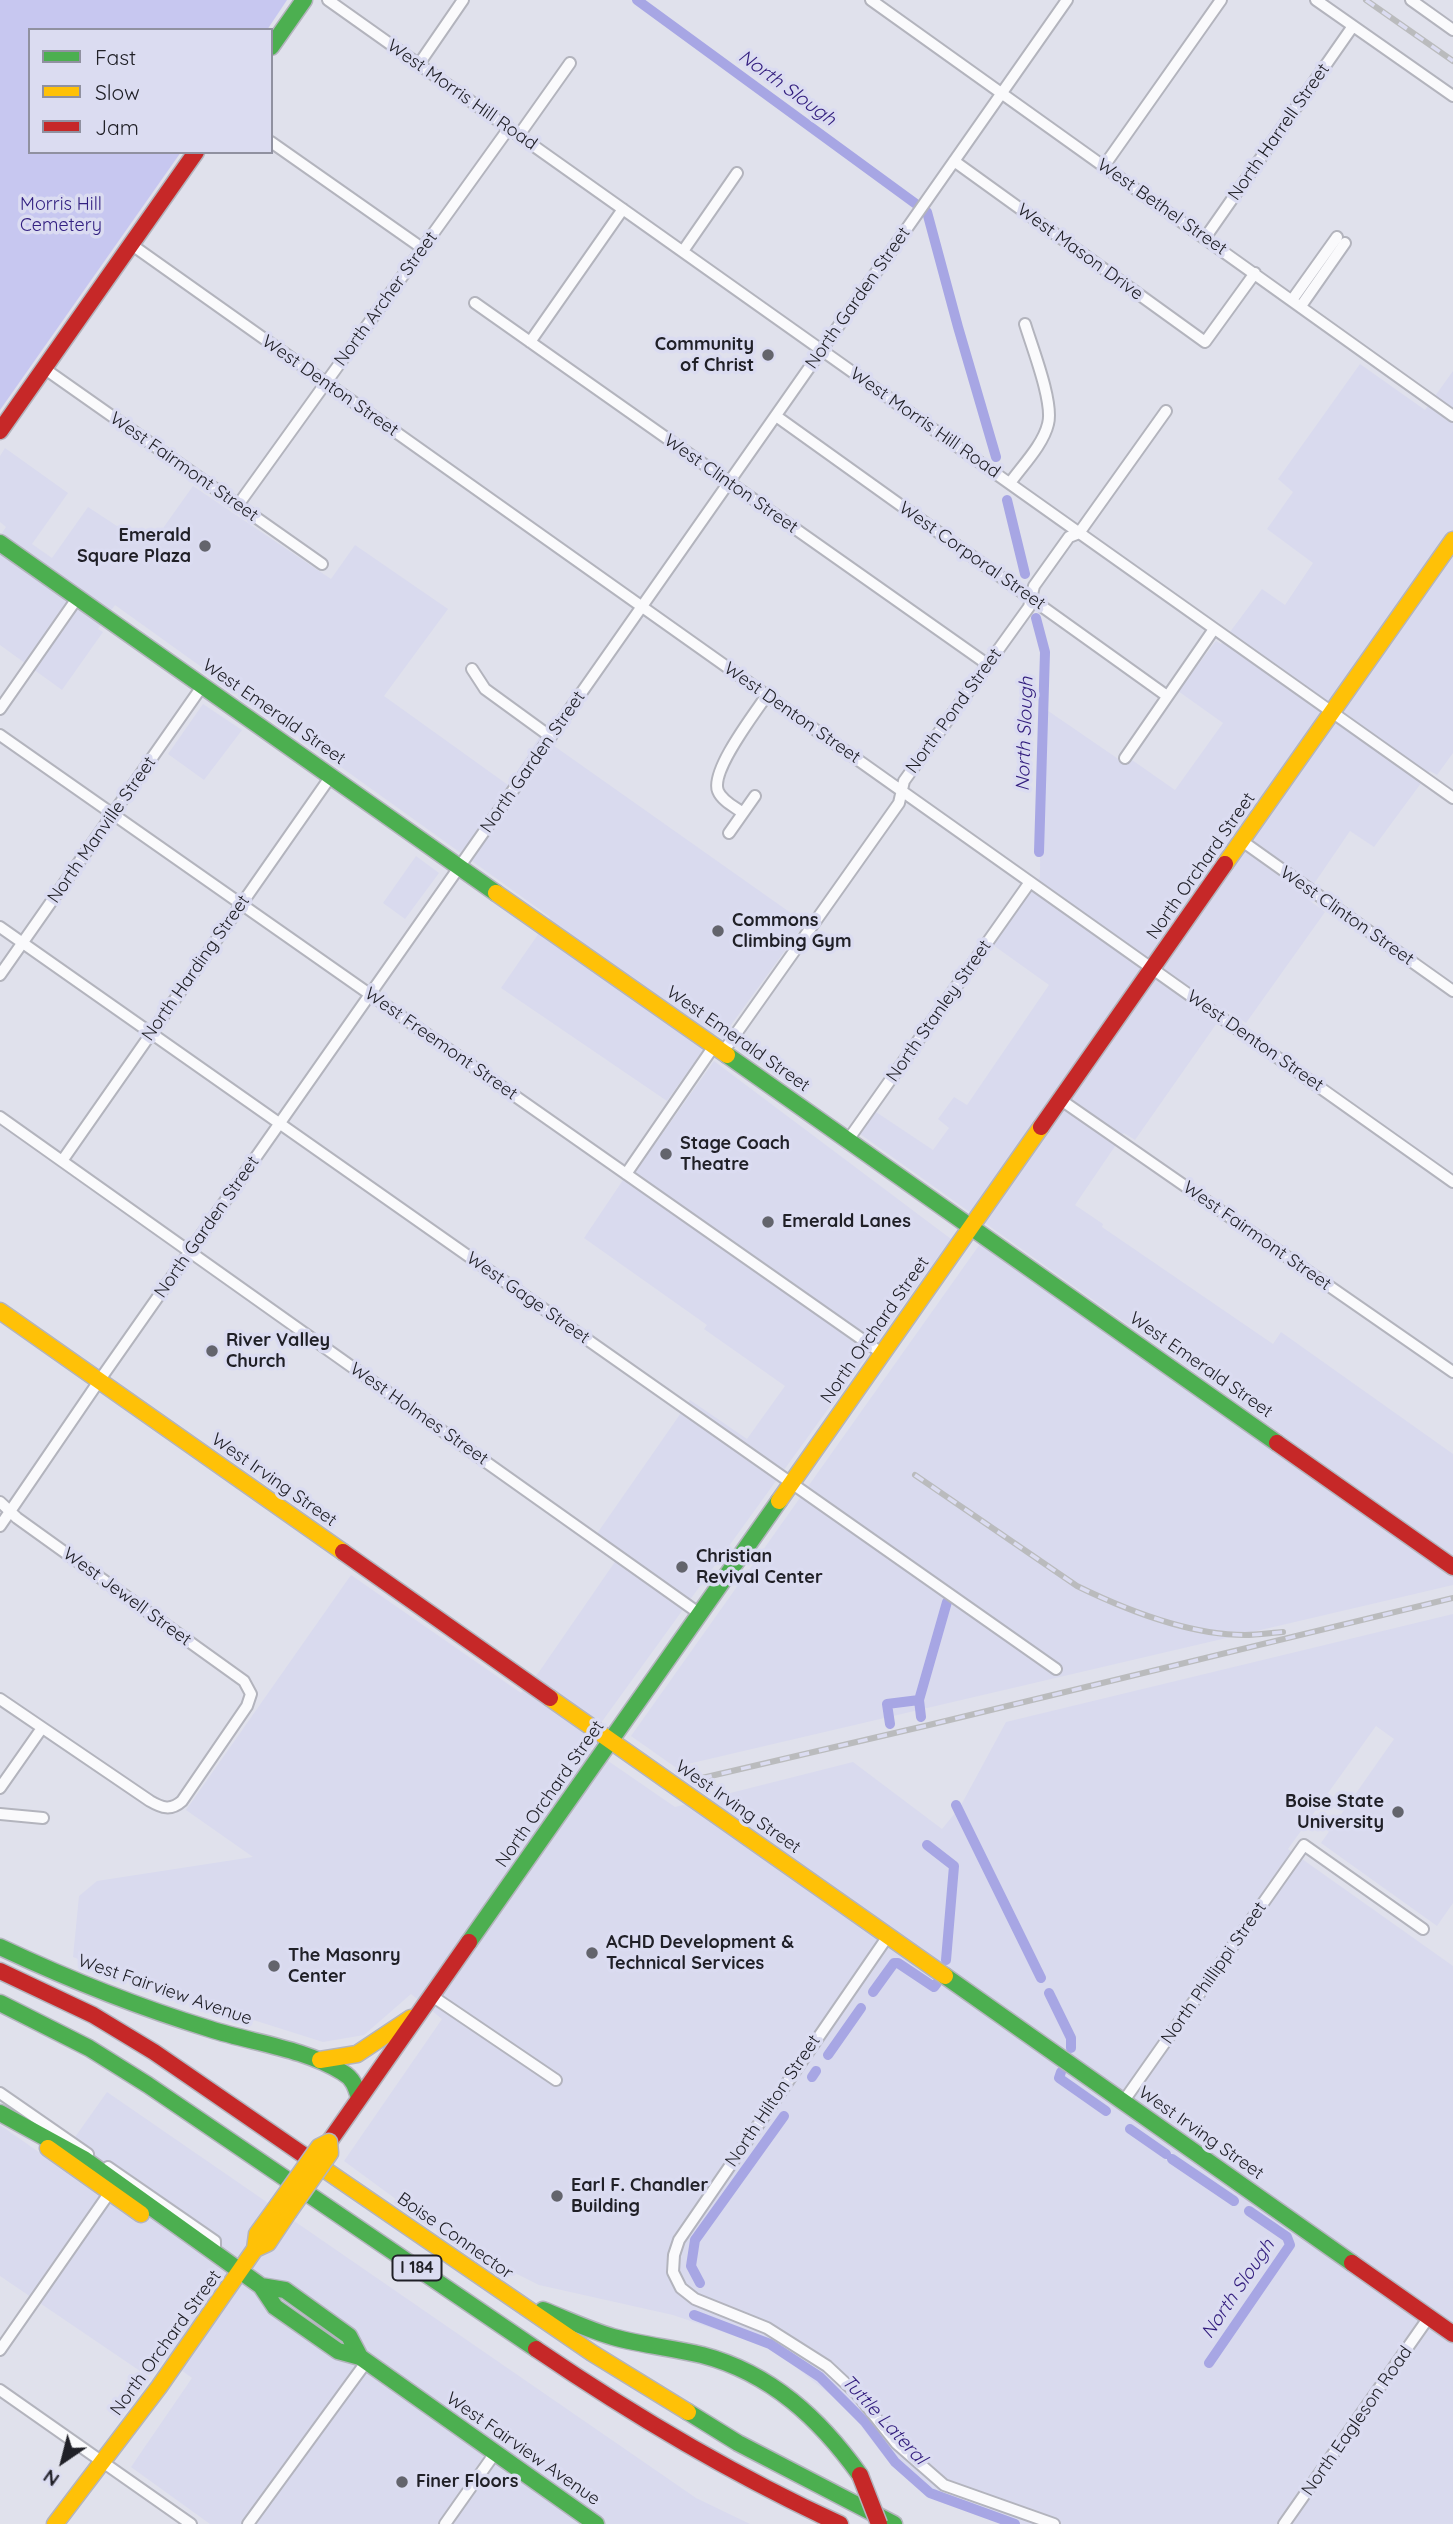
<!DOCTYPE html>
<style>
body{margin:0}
#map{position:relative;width:1453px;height:2524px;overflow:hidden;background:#e0e1ec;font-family:Quicksand,sans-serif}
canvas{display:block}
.legend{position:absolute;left:28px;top:28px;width:245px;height:126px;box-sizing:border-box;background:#dbdcf1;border:2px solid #9091a0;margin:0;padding:9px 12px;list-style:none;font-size:21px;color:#202027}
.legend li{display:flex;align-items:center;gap:14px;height:35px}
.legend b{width:35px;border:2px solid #9091a0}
.north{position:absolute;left:28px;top:2426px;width:70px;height:70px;-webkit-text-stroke:5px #dbdcf1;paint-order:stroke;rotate:215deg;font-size:19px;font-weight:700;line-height:28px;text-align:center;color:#202027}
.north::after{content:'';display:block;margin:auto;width:24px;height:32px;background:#202027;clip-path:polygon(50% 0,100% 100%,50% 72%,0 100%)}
</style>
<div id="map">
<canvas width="1453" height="2524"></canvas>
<ul class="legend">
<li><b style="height:9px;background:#4caf50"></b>Fast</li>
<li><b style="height:9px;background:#ffc107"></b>Slow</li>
<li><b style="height:9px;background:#c62828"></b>Jam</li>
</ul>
<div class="north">N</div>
</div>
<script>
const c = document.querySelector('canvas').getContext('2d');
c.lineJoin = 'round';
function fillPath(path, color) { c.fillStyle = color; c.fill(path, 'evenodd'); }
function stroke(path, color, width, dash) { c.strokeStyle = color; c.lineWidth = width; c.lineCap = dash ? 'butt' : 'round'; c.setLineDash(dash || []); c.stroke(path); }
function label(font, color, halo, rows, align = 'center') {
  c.font = font + ' Quicksand,sans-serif'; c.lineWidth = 7; c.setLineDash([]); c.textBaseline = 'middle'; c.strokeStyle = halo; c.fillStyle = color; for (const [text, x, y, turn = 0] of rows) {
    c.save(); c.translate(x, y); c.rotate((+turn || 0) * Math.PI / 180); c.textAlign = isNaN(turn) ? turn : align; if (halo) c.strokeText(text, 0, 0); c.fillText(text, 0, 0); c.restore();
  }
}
fillPath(new Path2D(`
 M 1360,364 L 1425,410 L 1453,371 L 1453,753 L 1437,775 L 1430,771 L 1374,847 L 1350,831 L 1305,897 L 1325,912 L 1246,1023 L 1226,1010 L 1135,1140 L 1124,1133 L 1075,1205 L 1103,1224 L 1102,1227 L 1273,1344 L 1281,1332 L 1453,1454 L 1453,1556 L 860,1134 L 876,1112 L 933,1150 L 949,1128 L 938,1119 L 954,1097 L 967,1105 L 1049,985 L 993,945 L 1040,877 L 1041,706 L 1127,765 L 1132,760 L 1175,790 L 1223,723 L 1178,691 L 1216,641 L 1221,644 L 1262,589 L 1285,605 L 1313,563 L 1267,529 L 1293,492 L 1278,479 Z
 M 5,448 L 68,493 L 32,544 L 52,558 L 88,507 L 123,530 L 125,527 L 151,545 L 193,486 L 331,579 L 355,545 L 448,609 L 384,696 L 508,785 L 540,736 L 805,923 L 723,1036 L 716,1032 L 667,1101 L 501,988 L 550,917 L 115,605 L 98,629 L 103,632 L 62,690 L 0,645 L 0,536 L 6,527 L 0,522 L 0,456 Z
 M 203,704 L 242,730 L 204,780 L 168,754 Z
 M 416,856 L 439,873 L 405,919 L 383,903 Z
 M 714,1061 L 951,1239 L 585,1745 L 675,1807 L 853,1762 L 942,1829 L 960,1807 L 1006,1722 L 1453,1614 L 1453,1903 L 1437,1926 L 1321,1843 L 1394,1739 L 1376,1726 L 1288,1849 L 1453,1966 L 1453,2524 L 1008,2524 L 932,2499 L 892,2466 L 847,2408 L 773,2349 L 673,2315 L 539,2285 L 457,2244 L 344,2161 L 442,2019 L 411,1994 L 364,2035 L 323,2042 L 149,1987 L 73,1957 L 79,1896 L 97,1881 L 253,1857 L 186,1810 L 351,1575 L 521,1693 L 539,1672 L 621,1553 L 596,1535 L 690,1400 L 747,1439 L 785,1386 L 704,1329 L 707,1325 L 584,1238 L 623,1180 L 628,1182 Z
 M 980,1244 L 1453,1575 L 1453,1585 L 675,1767 L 631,1736 Z
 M 107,2092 L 696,2498 L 750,2524 L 210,2524 L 131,2467 L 192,2378 L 154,2350 L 140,2371 L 0,2276 L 0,2125 L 56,2164 Z`), '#d9daee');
fillPath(new Path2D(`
 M 0,0 L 287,0 L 267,30 L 30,30 L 30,152 L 181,152 L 0,410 Z`), '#c7c7f0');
stroke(new Path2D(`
 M 637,0 L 916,204
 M 927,212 L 958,327 L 996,457
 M 1007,500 L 1025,574
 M 1036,618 L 1045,652 L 1039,852
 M 921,1717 L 919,1700 L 947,1602
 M 890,1724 L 887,1704 L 919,1700
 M 956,1805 L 1041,1978
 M 927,1845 L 954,1866 L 946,1960
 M 873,1992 L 894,1963 L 898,1963 L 934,1987 L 937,1983
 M 1049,1993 L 1071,2038 L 1071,2048
 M 828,2055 L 861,2008
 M 1061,2072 L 1059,2078 L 1106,2111
 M 812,2077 L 816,2071
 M 1130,2129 L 1166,2154
 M 1172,2159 L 1234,2201
 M 700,2283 L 691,2266 L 695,2240 L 784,2116
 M 694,2315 L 770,2344 L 820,2377 L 865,2422 L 895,2462 L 930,2493 L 1015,2524
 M 1209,2363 L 1290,2245 L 1287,2237 L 1249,2211`), '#a7a6e4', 10);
const street = new Path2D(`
 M 328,0 L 1453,798
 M 871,0 L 1453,416
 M 1316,0 L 1453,96
 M 1411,0 L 1453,30
 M 419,64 L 463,0
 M 519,135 L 570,63
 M 271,142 L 422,248
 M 954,161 L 1205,342 L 1255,273
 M 1104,166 L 1221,0
 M 1205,238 L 1353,26
 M 132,245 L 1453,1182
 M 683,251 L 737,173
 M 1292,300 L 1337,237
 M 475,303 L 987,664
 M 1301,306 L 1345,243
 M 530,342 L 623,209
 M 45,369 L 322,564
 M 776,416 L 1167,696
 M 1010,483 C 1022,466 1043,445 1048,424 C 1054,403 1032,347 1025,324
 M 238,505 L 509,128
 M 472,669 L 485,689 L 551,737
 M 0,709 L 78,597
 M 0,735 L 883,1354
 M 1125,758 L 1214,629
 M 743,813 C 735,807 722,801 718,791 C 710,771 755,713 767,695
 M 729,833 L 755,796
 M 1242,841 L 1453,991
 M 0,927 L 1056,1669
 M 0,975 L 203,685
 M 723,1052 L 899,803 L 904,781 L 1029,607 L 1034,586 L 1069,537 L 1079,533 L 1166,411
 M 1061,1100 L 1453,1372
 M 0,1117 L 700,1614
 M 848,1140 L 1030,882
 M 62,1161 L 331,776
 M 626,1174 L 714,1046
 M 0,1502 L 17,1518 L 244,1681 L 251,1694 L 247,1706 L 182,1801 C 171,1811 162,1808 150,1801 L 0,1699
 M 0,1526 L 99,1381 L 1067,0
 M 0,1788 L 42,1728
 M 0,1814 L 43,1818
 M 888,1936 L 679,2240 L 674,2255 L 673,2272 L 681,2288 L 695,2299 L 767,2328 L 827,2366 L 857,2394 L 896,2443 L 944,2485 L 1054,2524
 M 432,1996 L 556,2080
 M 0,2093 L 88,2154
 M 1123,2102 L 1304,1845 L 1423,1929
 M 108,2167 L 215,2241 L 215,2255
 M 0,2350 L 110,2192
 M 0,2390 L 191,2524
 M 248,2524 L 367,2361
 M 445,2524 L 495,2453
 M 1284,2524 L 1429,2317`);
const fast = new Path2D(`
 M 271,47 L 304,0
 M 0,543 L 496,893
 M 727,1055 L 1277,1443
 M 469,1942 L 779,1501
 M 0,1947 C 68,1979 138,2007 210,2029 C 253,2043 303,2048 342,2072 C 353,2078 356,2087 359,2098
 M 945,1976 L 1352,2263
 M 0,2003 L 89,2048 L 148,2085 L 536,2349
 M 0,2113 L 84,2159 L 261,2286 L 285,2290 L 349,2336 L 360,2357
 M 261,2286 L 275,2307 L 338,2351 L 360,2357 L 596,2524
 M 543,2310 C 566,2319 589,2330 613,2337 C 642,2345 672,2348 702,2355 C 771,2373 820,2419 860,2475
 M 688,2412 L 738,2443 L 894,2524`);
const slow = new Path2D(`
 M 1225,864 L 1453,540
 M 496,893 L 727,1055
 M 0,1311 L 343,1552
 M 779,1501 L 1041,1127
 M 550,1698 L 945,1976
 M 320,2060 L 357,2054 L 411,2018
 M 48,2148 L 141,2214
 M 321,2167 L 592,2353 L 688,2412
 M 255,2249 L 257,2234 L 278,2205
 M 55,2524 L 159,2387 L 255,2249 L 268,2243 L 288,2213`);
const jam = new Path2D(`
 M 0,431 L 196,152
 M 1041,1127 L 1225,864
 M 1277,1443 L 1453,1567
 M 343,1552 L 550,1698
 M 0,1971 L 93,2015 L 154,2052 L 321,2167
 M 329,2142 L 469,1942
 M 1352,2263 L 1453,2334
 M 536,2349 C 633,2415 733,2475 840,2524`);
stroke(street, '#b3b4bd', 14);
stroke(fast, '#b3b4bd', 19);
stroke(slow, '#b3b4bd', 19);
stroke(jam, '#b3b4bd', 19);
stroke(street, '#fafafc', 10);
stroke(fast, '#4caf50', 16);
stroke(slow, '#ffc107', 16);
stroke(jam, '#c62828', 16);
const rail = new Path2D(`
 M 1366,0 L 1453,61
 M 915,1475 L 1077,1586 C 1126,1610 1190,1635 1245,1635 C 1257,1635 1270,1633 1283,1632
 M 702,1778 L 929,1725 L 1453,1598`);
stroke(rail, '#babbbd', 6);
stroke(rail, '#dbdcf1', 3.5, [10]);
const slowBridge = new Path2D(`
 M 278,2205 L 319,2147 L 329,2142 L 330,2153 L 288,2213`);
const jamBridge = new Path2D(`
 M 860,2475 L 879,2524`);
stroke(slowBridge, '#b3b4bd', 19, []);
stroke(jamBridge, '#b3b4bd', 19, []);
stroke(slowBridge, '#ffc107', 16);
stroke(jamBridge, '#c62828', 16);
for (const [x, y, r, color] of [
 [768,355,7,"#63646c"],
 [205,546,7,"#63646c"],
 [718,931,7,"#63646c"],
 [666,1154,7,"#63646c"],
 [768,1222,7,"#63646c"],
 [212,1351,7,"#63646c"],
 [682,1567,7,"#63646c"],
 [1398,1812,7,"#63646c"],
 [592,1953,7,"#63646c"],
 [274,1966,7,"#63646c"],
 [557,2196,7,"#63646c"],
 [402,2482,7,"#63646c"]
]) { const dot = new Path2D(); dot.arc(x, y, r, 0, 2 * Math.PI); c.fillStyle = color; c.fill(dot); stroke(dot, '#dbdcf1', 2.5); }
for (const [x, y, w] of [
 [417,2268,49]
]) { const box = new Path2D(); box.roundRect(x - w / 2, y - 12.5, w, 25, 5); c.fillStyle = '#dbdcf1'; c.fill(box); stroke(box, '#202027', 2); }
label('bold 16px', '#202027', null, [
 ["I 184",417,2268]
]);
label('18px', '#202027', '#dbdcf1', [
 ["West Morris Hill Road",462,95,35],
 ["North Harrell Street",1279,132,-55],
 ["West Bethel Street",1162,207,35],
 ["West Mason Drive",1080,252,36],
 ["North Garden Street",858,298,-55],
 ["North Archer Street",386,299,-54],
 ["West Denton Street",330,386,35],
 ["West Morris Hill Road",925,423,35],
 ["West Fairmont Street",184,467,35],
 ["West Clinton Street",731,484,35],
 ["West Corporal Street",972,556,35],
 ["North Pond Street",954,711,-54],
 ["West Emerald Street",274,712,35],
 ["West Denton Street",792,713,35],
 ["North Garden Street",533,762,-55],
 ["North Manville Street",102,830,-55],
 ["North Orchard Street",1201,866,-55],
 ["West Clinton Street",1347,916,35],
 ["North Harding Street",196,968,-55],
 ["North Stanley Street",939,1011,-55],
 ["West Emerald Street",738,1039,35],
 ["West Denton Street",1255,1041,35],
 ["West Freemont Street",441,1044,35],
 ["North Garden Street",207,1227,-55],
 ["West Fairmont Street",1257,1236,35],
 ["West Gage Street",528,1298,35],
 ["North Orchard Street",875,1330,-55],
 ["West Emerald Street",1201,1365,35],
 ["West Holmes Street",419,1414,35],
 ["West Irving Street",274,1480,35],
 ["West Jewell Street",127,1597,36],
 ["North Orchard Street",550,1794,-55],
 ["West Irving Street",738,1807,35],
 ["North Phillippi Street",1214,1973,-55],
 ["West Fairview Avenue",165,1990,19],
 ["North Hilton Street",773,2101,-56],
 ["West Irving Street",1201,2133,35],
 ["Boise Connector",455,2236,35],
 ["North Orchard Street",166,2343,-54],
 ["North Eagleson Road",1357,2421,-55],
 ["West Fairview Avenue",523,2449,35]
]);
label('18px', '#332081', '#dbdcf1', [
 ["Morris Hill",61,205],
 ["Cemetery",61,226]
]);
label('bold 18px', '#202027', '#dbdcf1', [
 ["Community",754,345,"right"],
 ["of Christ",754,366,"right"],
 ["Emerald",191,536,"right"],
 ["Square Plaza",191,557,"right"],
 ["Commons",732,921],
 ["Climbing Gym",732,942],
 ["Stage Coach",680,1144],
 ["Theatre",680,1165],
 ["Emerald Lanes",782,1222],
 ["River Valley",226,1341],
 ["Church",226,1362],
 ["Christian",696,1557],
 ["Revival Center",696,1578],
 ["Boise State",1384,1802,"right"],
 ["University",1384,1823,"right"],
 ["ACHD Development &",606,1943],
 ["Technical Services",606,1964],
 ["The Masonry",288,1956],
 ["Center",288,1977],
 ["Earl F. Chandler",571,2186],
 ["Building",571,2207],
 ["Finer Floors",416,2482]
], 'left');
label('italic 19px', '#311c7d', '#dbdcf1', [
 ["North Slough",787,88,36],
 ["North Slough",1025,734,-88],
 ["North Slough",1238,2289,-56],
 ["Tuttle Lateral",884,2420,47]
]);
</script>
